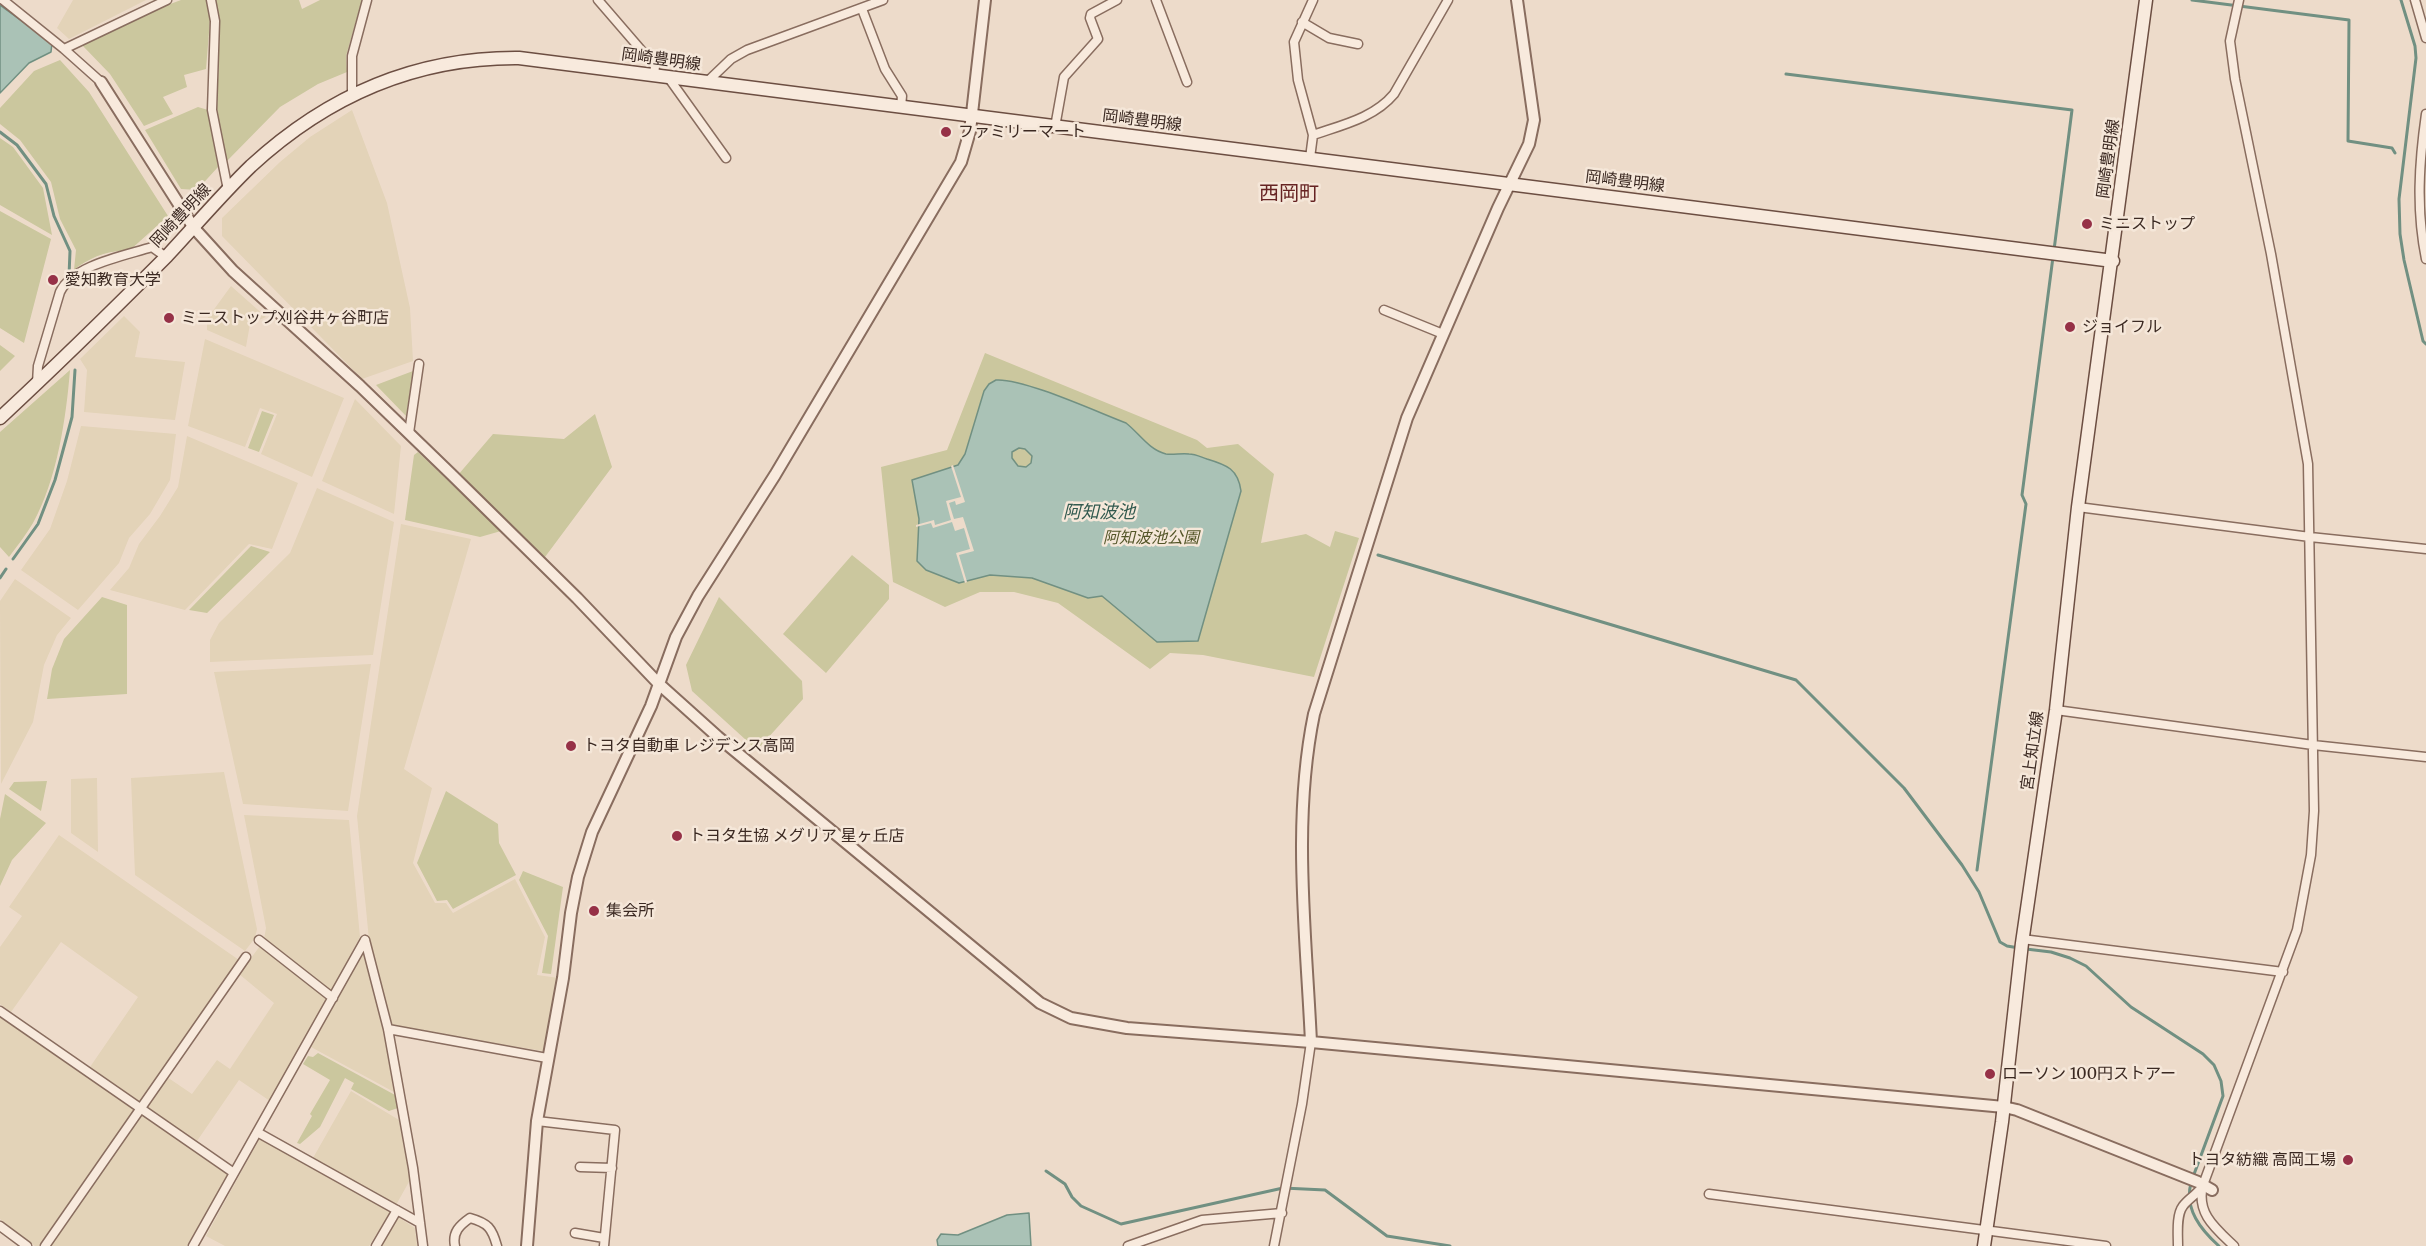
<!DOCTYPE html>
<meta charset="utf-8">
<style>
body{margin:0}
canvas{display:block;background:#eddbca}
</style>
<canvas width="2426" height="1246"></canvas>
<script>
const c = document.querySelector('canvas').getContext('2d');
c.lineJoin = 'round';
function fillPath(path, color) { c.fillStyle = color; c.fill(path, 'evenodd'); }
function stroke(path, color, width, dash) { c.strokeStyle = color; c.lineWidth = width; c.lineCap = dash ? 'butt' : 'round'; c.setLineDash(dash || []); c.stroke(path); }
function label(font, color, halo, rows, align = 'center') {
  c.font = font + ' Merriweather,"Noto Sans JP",serif'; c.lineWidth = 5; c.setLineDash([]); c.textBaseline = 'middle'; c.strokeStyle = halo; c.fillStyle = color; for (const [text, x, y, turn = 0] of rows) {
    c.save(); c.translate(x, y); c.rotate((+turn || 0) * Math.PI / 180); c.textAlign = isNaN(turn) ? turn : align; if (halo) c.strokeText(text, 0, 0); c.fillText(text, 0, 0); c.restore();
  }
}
fillPath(new Path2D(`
 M 73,0 L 146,0 L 69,39 L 57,28 Z
 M 352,110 L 387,203 L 410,308 L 413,361 L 362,379 L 222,236 L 222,218 L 280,162 L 310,137 Z
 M 231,286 L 266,317 L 250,324 L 246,347 L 207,330 L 207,319 Z
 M 124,316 L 140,332 L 135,357 L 185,362 L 175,420 L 84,412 L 87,370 L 80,359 Z
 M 205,339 L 344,398 L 312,477 L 261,454 L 277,414 L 260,408 L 245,447 L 188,426 Z
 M 355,399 L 401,446 L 394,514 L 322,481 Z
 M 81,426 L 176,434 L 170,480 L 150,514 L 129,538 L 119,563 L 78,610 L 21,570 L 50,529 L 67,481 Z
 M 187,436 L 298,483 L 272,549 L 249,544 L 185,610 L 110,590 L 129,568 L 139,544 L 160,516 L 178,487 Z
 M 317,488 L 394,522 L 373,655 L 210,662 L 210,640 L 219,623 L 290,553 Z
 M 401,524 L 471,539 L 404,769 L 432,788 L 413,863 L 435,903 L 446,903 L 453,913 L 515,879 L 545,937 L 537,975 L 559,978 L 543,1051 L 389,1026 L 369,940 L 357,816 Z
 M 15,579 L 71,618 L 57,635 L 44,665 L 33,722 L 1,784 L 0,601 Z
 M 371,664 L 348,811 L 243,804 L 214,672 Z
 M 224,772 L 257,929 L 255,938 L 245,951 L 135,875 L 131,778 Z
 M 97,778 L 98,852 L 71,833 L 71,779 Z
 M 244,815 L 349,820 L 360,937 L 332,991 L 264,939 L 266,928 Z
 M 59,835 L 239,960 L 139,1101 L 90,1067 L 138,997 L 61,942 L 11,1012 L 0,1004 L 0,947 L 22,916 L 9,907 Z
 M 260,946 L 328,998 L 270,1101 L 239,1080 L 197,1141 L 146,1107 L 167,1077 L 192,1094 L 217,1060 L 230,1069 L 274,1003 L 239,974 Z
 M 364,949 L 377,995 L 394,1092 L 311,1047 Z
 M 0,1015 L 136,1109 L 40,1246 L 35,1246 L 0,1219 Z
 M 351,1091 L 399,1120 L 410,1180 L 396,1205 L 313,1158 Z
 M 142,1114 L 229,1172 L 187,1246 L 49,1246 Z
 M 261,1136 L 391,1211 L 369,1246 L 225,1246 L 206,1236 Z
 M 398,1217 L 415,1228 L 417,1246 L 381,1246 Z`), '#e3d3b8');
fillPath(new Path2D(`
 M 181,0 L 206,0 L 210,20 L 206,69 L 184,75 L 187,87 L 163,97 L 173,114 L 144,126 L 110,74 L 82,45 L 157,9 Z
 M 216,0 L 299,0 L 302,9 L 320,0 L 362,0 L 346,56 L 347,72 L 318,84 L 280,107 L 226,162 L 217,109 L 220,21 Z
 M 60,60 L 89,92 L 168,216 L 129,251 C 110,249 88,258 74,270 L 76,250 L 60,219 L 51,182 L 20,140 L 0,124 L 0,108 L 34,71 Z
 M 198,107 L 208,110 L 218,167 L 197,190 L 181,189 L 145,130 Z
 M 0,138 L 13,147 L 43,188 L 52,235 L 0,205 Z
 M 0,211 L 51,239 L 24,343 L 0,328 Z
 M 0,345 L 15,356 L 0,371 Z
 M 985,353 L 1197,440 L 1207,448 L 1238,444 L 1274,474 L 1261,543 L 1306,534 L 1330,547 L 1335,531 L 1359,538 L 1314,677 L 1203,655 L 1170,653 L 1150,669 L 1058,603 L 1014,592 L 980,592 L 945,607 L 893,582 L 881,467 L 947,450 Z
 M 70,370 C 66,419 57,480 33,523 C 26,535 17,546 9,557 L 0,547 L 0,432 Z
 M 413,371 L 406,416 L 376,385 Z
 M 262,411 L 274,415 L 259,452 L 248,448 Z
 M 595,414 L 612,467 L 545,557 L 458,475 L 493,434 L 564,439 Z
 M 418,452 L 501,531 L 480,537 L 405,520 L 414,455 Z
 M 251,546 L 270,552 L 207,613 L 189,610 Z
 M 852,555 L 889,585 L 889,599 L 826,673 L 783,634 Z
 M 102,597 L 127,605 L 127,694 L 47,699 L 52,669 L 64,639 Z
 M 719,597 L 802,681 L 803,699 L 757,750 L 692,691 L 686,665 Z
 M 47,781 L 41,811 L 9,789 L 14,782 Z
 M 446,791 L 498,824 L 499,843 L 516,875 L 453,909 L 447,900 L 437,901 L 417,863 Z
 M 5,794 L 46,823 L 12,860 L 0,886 L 0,819 Z
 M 523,871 L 563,887 L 551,974 L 542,973 L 548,936 L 519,880 Z
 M 318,1053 L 395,1095 L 398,1108 L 389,1111 L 351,1089 L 354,1083 L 345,1078 L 320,1127 L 300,1144 L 297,1143 L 312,1116 L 310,1114 L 330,1080 L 303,1064 L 308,1056 L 313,1057 Z`), '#cbc79e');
const water = new Path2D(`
 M 0,5 L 52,43 L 51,52 L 29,63 L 0,93 Z
 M 996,380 C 1023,378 1097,412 1126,423 C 1139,433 1149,450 1166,454 C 1173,455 1182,453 1189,454 C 1195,454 1201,457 1207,459 C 1227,465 1238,469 1241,491 L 1198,641 L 1157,642 L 1102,596 L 1088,598 L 1032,578 L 990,575 L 959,583 L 926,570 L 917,561 L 919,519 L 912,480 L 958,465 L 965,454 L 984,391 L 989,384 ZM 1019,448 L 1025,449 L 1032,456 L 1031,463 L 1026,467 L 1018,466 L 1012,458 L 1012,452 Z
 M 1029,1213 L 1031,1246 L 938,1246 L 937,1240 L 941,1234 L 958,1235 L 1007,1215 Z`);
fillPath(water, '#aac2b6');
stroke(water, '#719082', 1.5);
fillPath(new Path2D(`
 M 953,465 L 965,502 L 956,505 L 955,501 L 949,503 L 954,519 L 963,517 L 974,551 L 959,555 L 967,582 L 965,583 L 956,553 L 970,549 L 964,528 L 955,531 L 952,522 L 933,528 L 931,523 L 916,527 L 916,525 L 934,520 L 935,525 L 951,520 L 946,501 L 961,497 L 951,466 Z`), '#eddbca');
stroke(new Path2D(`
 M 2192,0 L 2349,20 L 2348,141 L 2392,148 L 2395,153
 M 2401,0 L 2415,46 L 2416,58 L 2399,199 L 2400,234 L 2404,260 L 2423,341 L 2426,344
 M 1786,74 L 2072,110 L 2054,250
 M 0,132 L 17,145 L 46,184 L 54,216 L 70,251 L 69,276
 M 1378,555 L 1796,680 L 1904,788 L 1962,865 L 1979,892 L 2000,942 L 2007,946 L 2019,948
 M 13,559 L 38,524 L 55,480 L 72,417 L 75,370
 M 0,578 L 6,569
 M 1977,870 L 2026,504 L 2022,495 L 2053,257
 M 2026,949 L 2051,952 L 2070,958 L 2086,966 L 2131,1007 L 2203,1054 L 2214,1065 L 2221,1081 L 2223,1096 L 2193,1177
 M 1046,1171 L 1065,1184 L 1072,1197 L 1081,1206 L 1121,1224 L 1283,1188 L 1325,1190 L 1387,1236 L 1450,1246
 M 2191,1183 C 2184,1209 2201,1230 2219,1246`), '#719082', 3);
const minor = new Path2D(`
 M 3,0 L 64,49 L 101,82
 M 211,0 L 215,21 L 212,110 L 228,190
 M 598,0 L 655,66 L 654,75
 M 1156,0 L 1187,82
 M 2415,0 L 2426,38
 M 862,9 L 885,69 L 902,96 L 901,107
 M 1302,22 L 1329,38 L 1358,44
 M 64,49 L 167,0
 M 668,77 L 726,158
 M 707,82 L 731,59 L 747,50 L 883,0
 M 352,96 L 352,56 L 367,0
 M 2426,114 C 2419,163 2416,210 2426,259
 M 1055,127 L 1064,77 L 1098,39 L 1090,18 L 1091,14 L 1117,0
 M 1313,135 C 1342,125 1374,118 1394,94 L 1448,0
 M 1310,158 L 1313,135 L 1298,80 L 1294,42 L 1313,0
 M 1384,310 L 1443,334
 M 37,383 L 38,366 L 60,292 C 73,265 124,256 152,247 L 166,257
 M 409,433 L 419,364
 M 2078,507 L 2310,537 L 2426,549
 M 2056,710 L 2313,745 L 2426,757
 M 2022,939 L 2283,972
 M 259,940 L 333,998
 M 365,940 L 388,1029 L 413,1168 L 423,1246
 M 0,1011 L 234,1173
 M 388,1029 L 547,1058
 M 537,1121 L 615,1130 L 604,1246
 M 257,1132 L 420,1223
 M 580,1167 L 612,1168
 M 1709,1194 L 2106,1246
 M 0,1226 L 27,1246
 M 575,1233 L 604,1238
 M 45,1246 L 246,957
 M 193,1246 L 365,940
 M 376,1246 L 397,1210
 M 455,1246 C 452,1232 460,1225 470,1218 C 488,1223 492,1228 497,1246
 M 1128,1246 L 1202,1220 L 1282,1213
 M 1274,1246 L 1302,1104 L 1311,1042
 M 2178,1246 C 2178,1234 2176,1215 2183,1206 C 2188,1199 2196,1195 2201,1188
 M 2234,1246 C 2215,1228 2196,1213 2203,1185 L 2297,930 L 2311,855 L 2314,811 L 2308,464 L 2271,254 L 2235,79 L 2230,41 L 2239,0`);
const tertiary = new Path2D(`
 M 101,82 L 194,228 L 233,271 L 360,386 L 451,474 L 577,598 L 659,684 L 718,737 L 1040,1003 L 1071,1018 L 1127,1028 L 1311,1042 L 2004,1107 L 2017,1110 L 2198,1182 L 2212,1190
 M 1311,1042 C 1306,933 1292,821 1314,714 L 1407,418 L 1498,208 L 1529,144 L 1534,120 L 1517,0
 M 527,1246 L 537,1121 L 563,978 L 571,913 L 578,877 L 592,832 L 651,706 L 676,637 L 698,596 L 775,475 L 961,162 L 970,131 L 985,0`);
const secondary = new Path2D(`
 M 0,418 C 57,365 112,311 167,256 C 195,226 222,194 251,166 C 327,96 416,57 519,58 L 2113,261
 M 1984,1246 L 2002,1122 L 2022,943 L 2056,710 L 2078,507 L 2146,0`);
stroke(minor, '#896d5f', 11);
stroke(tertiary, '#896d5f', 14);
stroke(secondary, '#6c4e42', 15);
stroke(minor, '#f8eadd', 8);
stroke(tertiary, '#f8eadd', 10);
stroke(secondary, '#f8eadd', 12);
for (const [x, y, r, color] of [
 [946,132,6,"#963147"],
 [2087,224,6,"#963147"],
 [53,280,6,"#963147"],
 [169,318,6,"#963147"],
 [2070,327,6,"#963147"],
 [571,746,6,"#963147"],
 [677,836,6,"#963147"],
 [594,911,6,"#963147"],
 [1990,1074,6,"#963147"],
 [2348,1160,6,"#963147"]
]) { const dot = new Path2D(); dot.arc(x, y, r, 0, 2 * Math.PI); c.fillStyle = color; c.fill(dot); stroke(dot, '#f5e7d9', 2); }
label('16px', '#3b2922', '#f5e7d9', [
 ["岡崎豊明線",661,60,8],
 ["岡崎豊明線",1142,121,7],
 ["岡崎豊明線",2109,159,-82],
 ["岡崎豊明線",1625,182,7],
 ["岡崎豊明線",181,216,-47],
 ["宮上知立線",2033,751,-82]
]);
label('16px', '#3b2922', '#f5e7d9', [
 ["ファミリーマート",958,132],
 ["ミニストップ",2099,224],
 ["愛知教育大学",65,280],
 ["ミニストップ刈谷井ヶ谷町店",181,318],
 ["ジョイフル",2082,327],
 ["トヨタ自動車 レジデンス高岡",583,746],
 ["トヨタ生協 メグリア 星ヶ丘店",689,836],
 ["集会所",606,911],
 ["ローソン 100円ストアー",2002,1074],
 ["トヨタ紡織 高岡工場",2336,1160,"right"]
], 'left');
label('italic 16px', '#545629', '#f5e7d9', [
 ["阿知波池公園",1151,538]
]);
label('italic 18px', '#325a4f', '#f5e7d9', [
 ["阿知波池",1099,513]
]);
label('20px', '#662323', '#f5e7d9', [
 ["西岡町",1289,194]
]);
</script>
